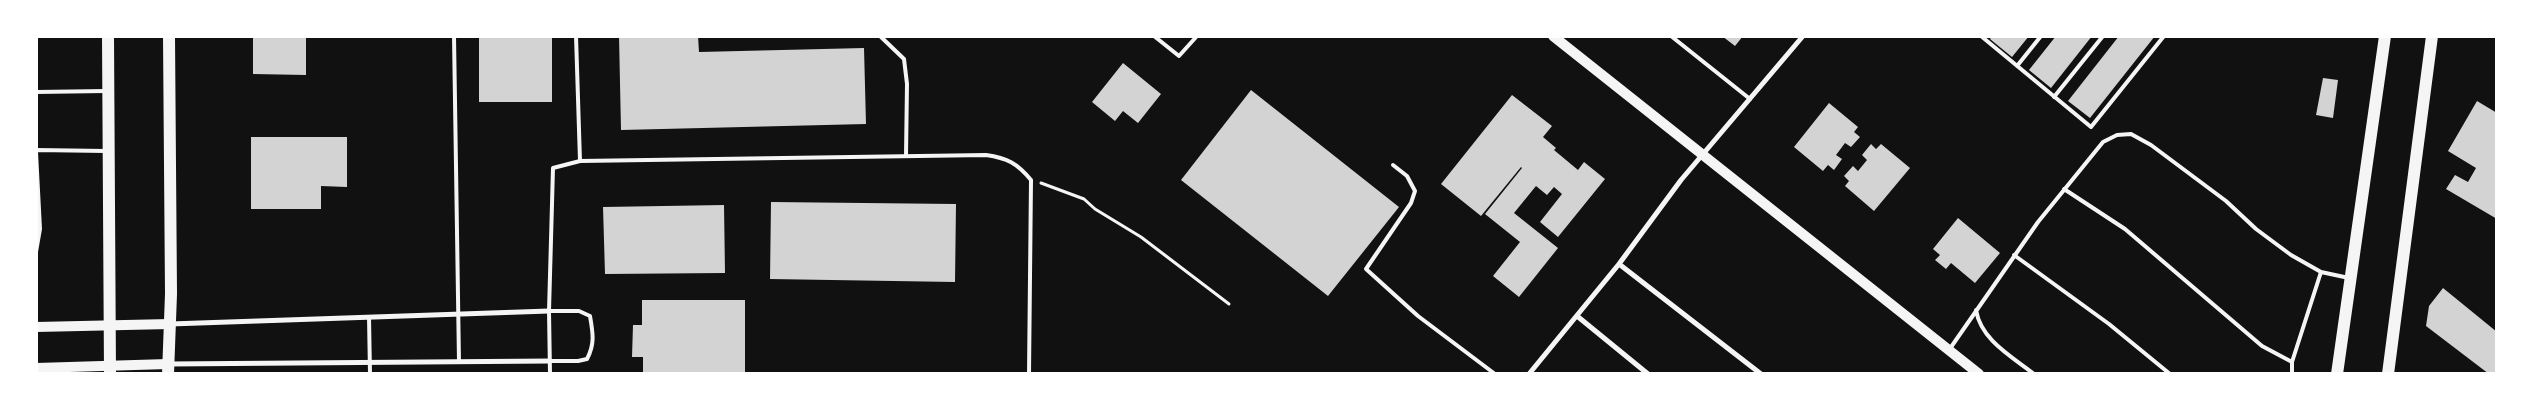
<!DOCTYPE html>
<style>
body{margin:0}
#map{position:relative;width:2533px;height:410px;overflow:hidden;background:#111;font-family:"PT Sans",sans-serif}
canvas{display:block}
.frame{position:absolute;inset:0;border:38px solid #fff;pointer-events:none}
</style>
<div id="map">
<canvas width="2533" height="410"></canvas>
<div class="frame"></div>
</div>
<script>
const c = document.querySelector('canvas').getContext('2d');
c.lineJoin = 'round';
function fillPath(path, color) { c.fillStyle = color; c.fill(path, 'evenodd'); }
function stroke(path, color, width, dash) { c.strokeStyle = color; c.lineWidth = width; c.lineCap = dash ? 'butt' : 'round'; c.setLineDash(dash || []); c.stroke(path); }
fillPath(new Path2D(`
 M 253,36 L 306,36 L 306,75 L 253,74 Z
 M 479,36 L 552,36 L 552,102 L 479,102 Z
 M 619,36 L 698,36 L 699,52 L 864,48 L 866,124 L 621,130 Z
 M 1722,36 L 1743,36 L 1735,46 Z
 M 1992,36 L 2029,36 L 2012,57 L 1990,39 Z
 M 2056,36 L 2092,36 L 2051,88 L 2029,70 Z
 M 2119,36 L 2155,36 L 2090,118 L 2068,101 Z
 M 1123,63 L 1161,94 L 1138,123 L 1123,111 L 1115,121 L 1092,102 Z
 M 2323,78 L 2338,80 L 2333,118 L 2316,115 Z
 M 1251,90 L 1399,207 L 1328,296 L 1181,180 Z
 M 1512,95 L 1552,126 L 1543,137 L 1556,148 L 1554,150 L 1578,170 L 1584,162 L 1605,179 L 1558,237 L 1540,222 L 1562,194 L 1554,187 L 1547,195 L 1536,186 L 1514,213 L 1558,248 L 1519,297 L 1493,276 L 1520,242 L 1485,214 L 1522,168 L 1521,167 L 1481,216 L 1441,184 Z
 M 2477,101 L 2497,113 L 2497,219 L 2446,189 L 2455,175 L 2468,182 L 2476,168 L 2448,151 Z
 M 1829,103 L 1858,127 L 1854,132 L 1860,137 L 1851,147 L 1845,143 L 1836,155 L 1842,159 L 1834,170 L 1828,165 L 1823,171 L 1794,147 Z
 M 251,137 L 347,137 L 347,187 L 321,186 L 321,209 L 251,209 Z
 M 1871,144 L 1876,149 L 1881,144 L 1910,168 L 1874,211 L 1845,186 L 1849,181 L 1844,176 L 1853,166 L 1858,171 L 1867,160 L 1862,155 Z
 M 771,202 L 956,204 L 955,282 L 770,279 Z
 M 724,205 L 725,273 L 605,274 L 603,207 Z
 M 1958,218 L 2000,253 L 1975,283 L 1951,263 L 1946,269 L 1935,260 L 1940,255 L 1933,249 Z
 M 2443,288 L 2497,332 L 2497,374 L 2489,374 L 2426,326 L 2429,306 Z
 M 642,300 L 745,300 L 745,374 L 643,374 L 643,357 L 632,357 L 633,325 L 642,325 Z`), '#d3d3d3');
stroke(new Path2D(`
 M 1041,183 L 1084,199 L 1095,209 L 1141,237 L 1229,304`), '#f5f5f5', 3);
stroke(new Path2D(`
 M 454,36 L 459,362
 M 576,36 L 580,161
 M 880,36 L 904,59 L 907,84 L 906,156
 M 1154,36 L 1179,56 L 1197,36
 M 1671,36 L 1750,99
 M 1981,36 L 2091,127 L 2164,36
 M 2017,66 L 2041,36
 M 36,92 L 106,91
 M 2054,97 L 2103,36
 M 36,150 L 106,151
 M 36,152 L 40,229 L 36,252
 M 1393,165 L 1407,176 L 1415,191 L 1411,203 L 1366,269 L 1418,316 L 1495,374
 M 2064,189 L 2125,229 L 2262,346 L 2292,362
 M 2014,255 L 2109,324 L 2170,374
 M 1976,310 C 1981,340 2011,356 2034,374
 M 549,311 L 579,311 L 590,316 C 593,333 595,344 587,359 L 578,361 L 550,361
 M 369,317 L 370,374
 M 1949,350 L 2038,222 L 2103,142 L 2117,135 L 2131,134 L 2151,145 L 2226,201 L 2256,229 L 2291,255 L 2321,272 L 2349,278
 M 550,374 L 549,311 L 553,168 L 580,161 L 986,155 C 1007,158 1017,163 1031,180 L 1029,374
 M 2292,374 L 2292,362 L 2321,272`), '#f5f5f5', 4);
stroke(new Path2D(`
 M 1619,264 L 1761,374
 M 1577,316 L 1648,374
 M 170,324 L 549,311
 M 169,364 L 550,361
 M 1529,374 L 1619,264 L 1681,180 L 1803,36`), '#f5f5f5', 5);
stroke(new Path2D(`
 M 1553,36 L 1979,374
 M 36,327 L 170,324
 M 36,368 L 168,364`), '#f5f5f5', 10);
stroke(new Path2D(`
 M 108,36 L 110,374
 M 168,374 L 171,294 L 169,36
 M 2337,374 L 2385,36
 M 2388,374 L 2432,36`), '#f5f5f5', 12);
</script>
